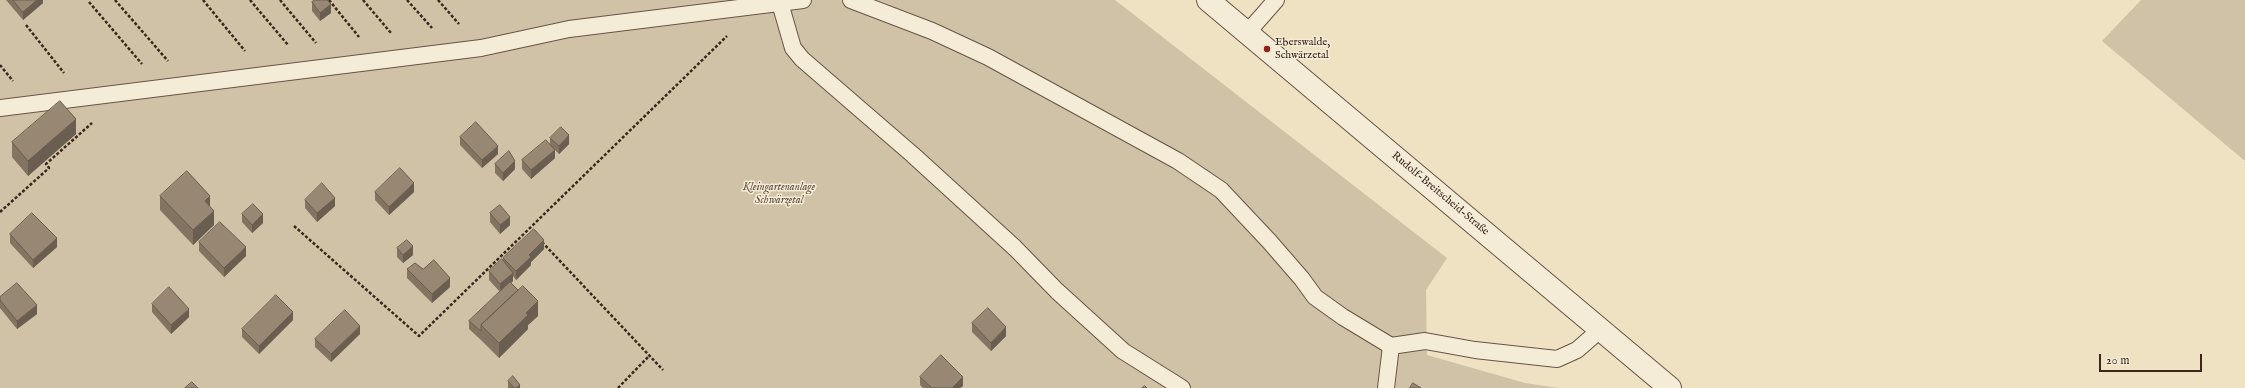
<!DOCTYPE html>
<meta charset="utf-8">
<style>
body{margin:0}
#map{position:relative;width:2245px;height:388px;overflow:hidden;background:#eee2c2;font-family:"IM FELL English",serif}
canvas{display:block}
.scale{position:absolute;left:2099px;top:354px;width:103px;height:18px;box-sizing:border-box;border:2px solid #3b251c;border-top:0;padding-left:5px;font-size:12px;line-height:14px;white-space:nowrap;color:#3b251c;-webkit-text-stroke:3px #f4ecd7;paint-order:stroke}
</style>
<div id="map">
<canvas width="2245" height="388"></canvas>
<div class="scale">20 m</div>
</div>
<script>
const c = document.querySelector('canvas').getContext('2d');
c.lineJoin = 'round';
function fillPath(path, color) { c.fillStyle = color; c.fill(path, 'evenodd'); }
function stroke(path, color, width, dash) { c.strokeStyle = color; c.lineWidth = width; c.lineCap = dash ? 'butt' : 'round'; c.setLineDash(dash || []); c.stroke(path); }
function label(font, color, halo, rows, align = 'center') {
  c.font = font + ' "IM FELL English",serif'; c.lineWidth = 3; c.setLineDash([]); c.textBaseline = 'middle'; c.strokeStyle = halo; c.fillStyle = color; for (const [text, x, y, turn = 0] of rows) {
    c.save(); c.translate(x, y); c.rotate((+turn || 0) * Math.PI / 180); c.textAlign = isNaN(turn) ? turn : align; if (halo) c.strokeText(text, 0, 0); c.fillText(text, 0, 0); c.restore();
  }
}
fillPath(new Path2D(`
 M 0,0 L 1115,0 L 1447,258 L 1426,290 L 1427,355 L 1525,383 L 1558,388 L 0,388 Z
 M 2141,0 L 2245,0 L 2245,161 L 2102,41 Z`), '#d0c2a6');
const service = new Path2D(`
 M 851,0 L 932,31 L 988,57 L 1178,161 L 1221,190 L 1269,241 L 1302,279 L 1315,297 L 1343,317 L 1391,346 L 1425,341 L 1475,350 L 1557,359 L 1577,350 L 1601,329
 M 780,3 L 793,48 L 802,59 L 913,155 L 1015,248 L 1057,291 L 1123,351 L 1182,388
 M 1247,33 L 1276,0
 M 0,108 L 481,48 L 569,29 L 803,0
 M 1386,388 L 1391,346`);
const minor = new Path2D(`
 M 1208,0 L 1670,388`);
stroke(service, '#685446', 18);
stroke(minor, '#685446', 24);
stroke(new Path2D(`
 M 115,0 L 168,61
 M 203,0 L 245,51
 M 250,0 L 288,45
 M 280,0 L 316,43
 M 329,0 L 359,37
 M 363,0 L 391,33
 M 407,0 L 432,28
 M 438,0 L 459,24
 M 89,2 L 142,64
 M 26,25 L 64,73
 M 0,65 L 13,81
 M 0,212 L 49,168 L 46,164 L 92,123
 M 294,226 L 419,336 L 727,36
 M 542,242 L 663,370
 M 618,388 L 649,356`), '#3b251c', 2.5, [3, 2]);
stroke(service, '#f4ecd7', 16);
stroke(minor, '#f4ecd7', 22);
fillPath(new Path2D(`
 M 6,0 L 43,0 L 43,3 L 23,20 Z
 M 312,2 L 331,13 L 320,21 L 312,11 Z
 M 76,134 L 28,176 L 12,157 L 12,142 Z
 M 460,137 L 498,154 L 482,168 L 460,145 Z
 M 550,138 L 569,144 L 559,154 L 554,149 L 555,158 L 531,179 L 522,169 L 522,160 L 550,145 Z
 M 495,164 L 515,169 L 503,181 L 495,173 Z
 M 375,192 L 414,192 L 389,215 L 375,200 Z
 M 160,196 L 210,207 L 214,225 L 193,245 L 160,210 Z
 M 305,200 L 335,206 L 317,222 L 305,208 Z
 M 490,213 L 510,225 L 500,234 L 490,222 Z
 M 242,214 L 263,223 L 252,233 L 242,222 Z
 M 10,234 L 57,247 L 33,268 L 10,243 Z
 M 199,242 L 246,256 L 224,277 L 199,251 Z
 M 397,248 L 413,255 L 403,263 L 397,257 Z
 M 544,249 L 531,262 L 531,265 L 516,280 L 513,276 L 513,281 L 511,283 L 538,316 L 528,325 L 528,329 L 499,358 L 481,340 L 469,329 L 469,321 L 500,292 L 489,280 L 489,271 L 503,261 L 503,258 Z
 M 407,269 L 423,269 L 450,287 L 432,303 L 407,278 Z
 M 0,297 L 37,314 L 17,329 L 0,308 Z
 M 152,304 L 189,317 L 171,334 L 152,312 Z
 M 293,320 L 259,354 L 242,337 L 242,329 Z
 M 972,323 L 1006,336 L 991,351 L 972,332 Z
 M 360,334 L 331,362 L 315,347 L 315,339 Z
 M 920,377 L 963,386 L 960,388 L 923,388 L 920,385 Z
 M 508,381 L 520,388 L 508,388 Z`), '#837462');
fillPath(new Path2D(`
 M 37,0 L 43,0 L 43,3 L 23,20 L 23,12 Z
 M 331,4 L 331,13 L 320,21 L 320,13 Z
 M 76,119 L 76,134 L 28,176 L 28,161 Z
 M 569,135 L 569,144 L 559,154 L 559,146 Z
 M 498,146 L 498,154 L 482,168 L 482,160 Z
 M 555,150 L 555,158 L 531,179 L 531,170 Z
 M 515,161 L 515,169 L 503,181 L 503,173 Z
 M 414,183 L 414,192 L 389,215 L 389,207 Z
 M 210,196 L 210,210 L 205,201 Z
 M 335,198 L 335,206 L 317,222 L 317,213 Z
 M 214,211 L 214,225 L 193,245 L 193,230 Z
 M 263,214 L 263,223 L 252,233 L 252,225 Z
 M 510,217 L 510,225 L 500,234 L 500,225 Z
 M 57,238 L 57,247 L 33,268 L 33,260 Z
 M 544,240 L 544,249 L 531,262 L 531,265 L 516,280 L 516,271 L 529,255 Z
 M 413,246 L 413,255 L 403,263 L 403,255 Z
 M 246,247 L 246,256 L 224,277 L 224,268 Z
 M 513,273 L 513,281 L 500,292 L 500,284 Z
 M 450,278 L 450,287 L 432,303 L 432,294 Z
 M 538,301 L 538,316 L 528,325 L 528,329 L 499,358 L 499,343 L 526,313 Z
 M 37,305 L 37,314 L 17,329 L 17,321 Z
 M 189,309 L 189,317 L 171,334 L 171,325 Z
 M 293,312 L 293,320 L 259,354 L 259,346 Z
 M 360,326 L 360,334 L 331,362 L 331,354 Z
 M 1006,327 L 1006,336 L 991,351 L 991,343 Z
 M 963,377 L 963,386 L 960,388 L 952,388 Z
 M 520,385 L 520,388 L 516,388 Z`), '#6a5e50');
const building = new Path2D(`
 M 13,0 L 37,0 L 23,12 Z
 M 315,0 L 327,0 L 331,4 L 320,13 L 312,2 Z
 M 60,101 L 76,119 L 28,161 L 12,142 Z
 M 476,122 L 498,146 L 482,160 L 460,137 Z
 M 561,127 L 569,135 L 559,146 L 550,138 Z
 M 546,140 L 555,150 L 531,170 L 522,160 Z
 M 509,151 L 515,161 L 503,173 L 495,164 Z
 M 400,168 L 414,183 L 389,207 L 375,192 Z
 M 187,171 L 210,196 L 205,201 L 214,211 L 193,230 L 160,196 Z
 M 322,183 L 335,198 L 317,213 L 305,200 Z
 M 253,204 L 263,214 L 252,225 L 242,214 Z
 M 500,205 L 510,217 L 500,225 L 490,213 Z
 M 32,213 L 57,238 L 33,260 L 10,234 Z
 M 220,222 L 246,247 L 224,268 L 199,242 Z
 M 534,229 L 544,240 L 529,255 L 531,257 L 516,271 L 503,258 Z
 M 407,240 L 413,246 L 403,255 L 397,248 Z
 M 502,259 L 513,273 L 500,284 L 489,271 Z
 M 434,260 L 450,278 L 432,294 L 407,269 L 415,263 L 423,269 Z
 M 510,282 L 518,290 L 481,325 L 481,331 L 469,321 Z
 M 17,283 L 37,305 L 17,321 L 0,300 L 0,297 Z
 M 523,286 L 538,301 L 526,313 L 528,315 L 499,343 L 481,325 Z
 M 169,287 L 189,309 L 171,325 L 152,304 Z
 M 276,295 L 293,312 L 259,346 L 242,329 Z
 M 988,308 L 1006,327 L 991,343 L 972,323 Z
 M 345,310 L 360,326 L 331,354 L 315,339 Z
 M 941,355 L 963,377 L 952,388 L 932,388 L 920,377 Z
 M 513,376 L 520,385 L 516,388 L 514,388 L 508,381 Z
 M 192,382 L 198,388 L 185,388 Z
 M 1413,383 L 1421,388 L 1410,388 Z
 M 1145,386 L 1147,388 L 1142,388 Z`);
fillPath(building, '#988772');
stroke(building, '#6a5e50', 1);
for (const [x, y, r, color] of [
 [1267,49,4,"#8f2418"]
]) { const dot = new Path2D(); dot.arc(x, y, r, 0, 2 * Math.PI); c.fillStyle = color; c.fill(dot); stroke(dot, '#f4ecd7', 1.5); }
label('11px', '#3b251c', '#f4ecd7', [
 ["Eberswalde,",1275,43],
 ["Schwärzetal",1275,56]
], 'left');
label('italic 11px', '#604c3e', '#f4ecd7', [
 ["Kleingartenanlage",779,188],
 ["Schwärzetal",779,201]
]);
label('11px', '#3b251c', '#f4ecd7', [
 ["Rudolf-Breitscheid-Straße",1440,194,40]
]);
</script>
